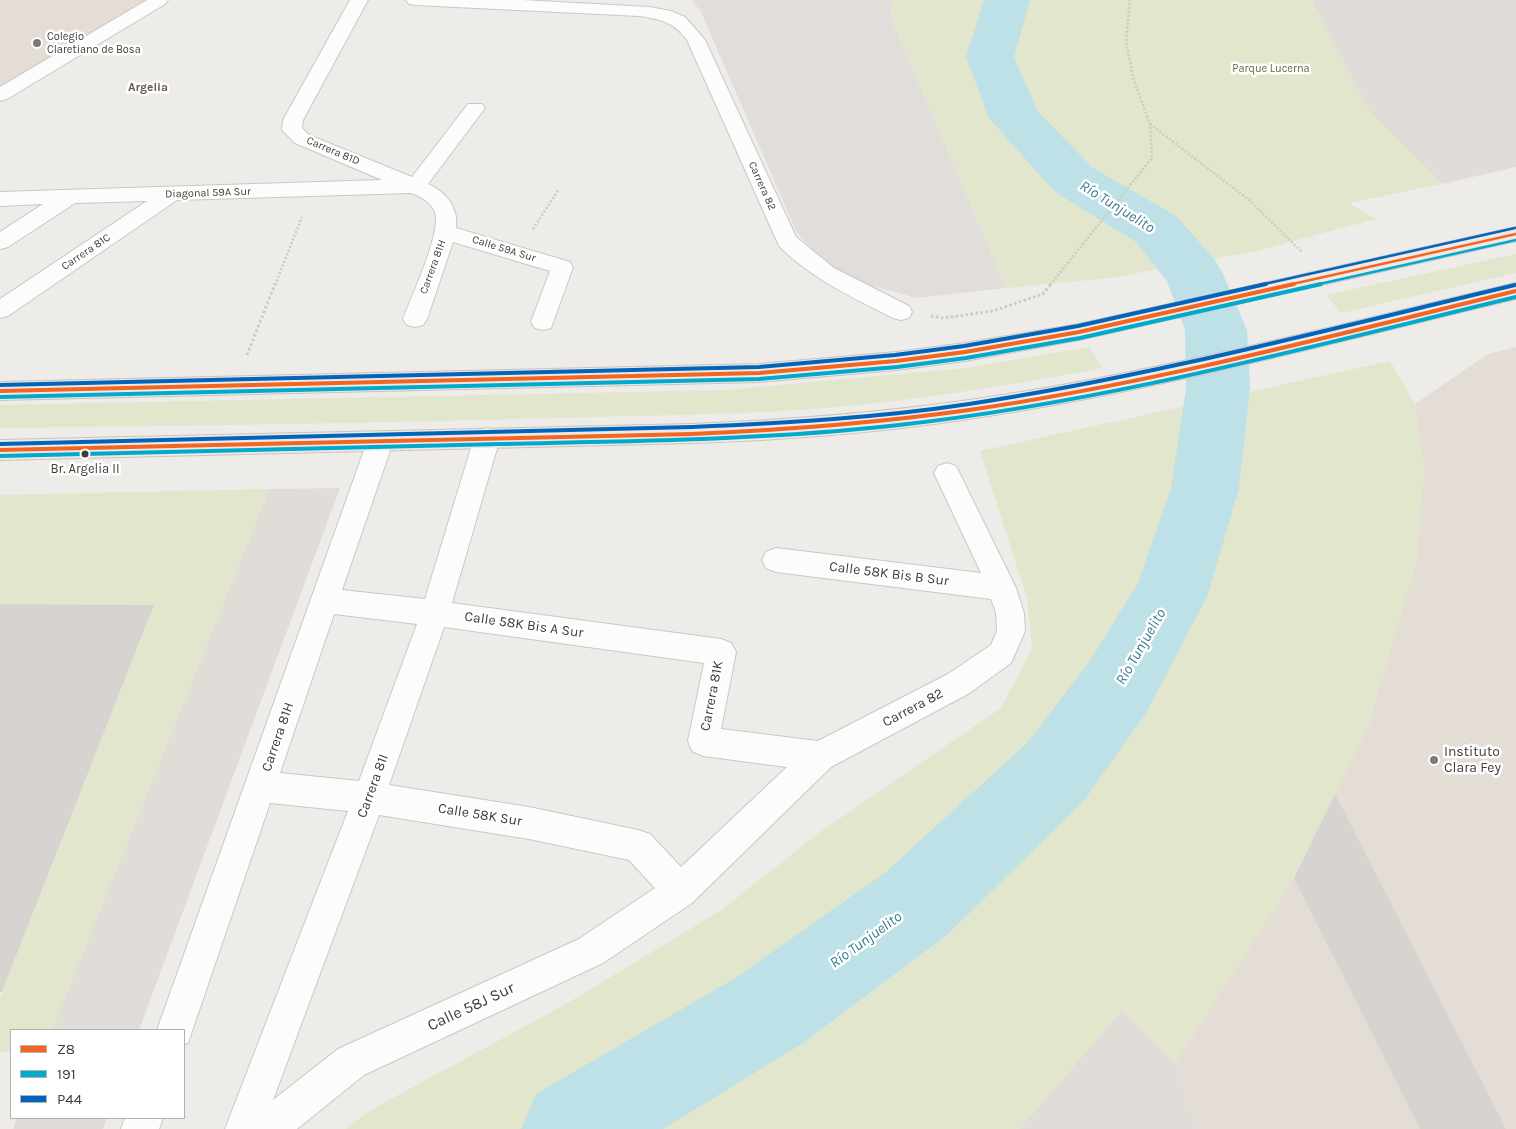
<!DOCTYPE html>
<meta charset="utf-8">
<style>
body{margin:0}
#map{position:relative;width:1516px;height:1129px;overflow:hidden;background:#eeece9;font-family:Karla,sans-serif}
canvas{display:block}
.legend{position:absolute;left:10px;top:1029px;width:175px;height:90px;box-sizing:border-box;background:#fff;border:1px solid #b4b1af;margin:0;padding:6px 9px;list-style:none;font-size:15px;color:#433b36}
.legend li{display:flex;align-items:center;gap:10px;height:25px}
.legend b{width:25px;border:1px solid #b4b1af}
</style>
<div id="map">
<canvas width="1516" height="1129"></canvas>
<ul class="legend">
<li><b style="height:6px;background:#f26522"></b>Z8</li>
<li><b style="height:6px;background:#00a9ce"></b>191</li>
<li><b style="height:6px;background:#0065bd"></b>P44</li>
</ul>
</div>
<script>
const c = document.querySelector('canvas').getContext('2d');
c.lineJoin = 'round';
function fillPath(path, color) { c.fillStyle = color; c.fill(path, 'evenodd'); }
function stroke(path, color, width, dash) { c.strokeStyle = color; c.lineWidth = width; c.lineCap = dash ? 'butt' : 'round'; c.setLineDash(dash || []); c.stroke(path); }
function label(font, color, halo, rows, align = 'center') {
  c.font = font + ' Karla,sans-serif'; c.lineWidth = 5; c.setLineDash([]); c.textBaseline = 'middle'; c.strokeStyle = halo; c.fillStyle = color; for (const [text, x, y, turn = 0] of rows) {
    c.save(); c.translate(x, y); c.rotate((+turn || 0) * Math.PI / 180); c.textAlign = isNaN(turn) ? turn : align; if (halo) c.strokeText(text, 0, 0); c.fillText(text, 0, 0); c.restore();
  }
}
fillPath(new Path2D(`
 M 1312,0 L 1516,0 L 1516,167 L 1442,184 L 1370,113 Z
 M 340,488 L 139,1030 L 52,1030 L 269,489 Z
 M 1122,1010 L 1175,1063 L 1199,1129 L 1019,1129 Z
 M 17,1118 L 107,1118 L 103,1129 L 13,1129 Z`), '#e1dcd7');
fillPath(new Path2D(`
 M 692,0 L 894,0 L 889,13 L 1006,288 L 917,298 L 833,275 L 796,231 L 701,12 Z`), '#e1ddda');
fillPath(new Path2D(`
 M 0,0 L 146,0 L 0,87 Z
 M 1516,347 L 1516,1129 L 1199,1129 L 1175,1063 L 1294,878 L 1368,727 L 1424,471 L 1415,404 L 1488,354 Z`), '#e4ddd5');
fillPath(new Path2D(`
 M 894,0 L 1312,0 L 1370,113 L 1442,184 L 1349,203 L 1376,219 L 1256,251 L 1110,278 L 1006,288 L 889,13 Z
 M 1516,254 L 1516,273 L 1341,313 L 1326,295 Z
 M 1089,347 L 1103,368 C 1025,382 946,396 867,404 C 764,415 659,415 556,418 C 371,423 185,426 0,428 L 0,405 L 726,390 L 966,368 Z
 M 1390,361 L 1415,404 L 1424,471 L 1417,561 L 1368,727 L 1294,878 L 1175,1063 L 1122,1010 L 1019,1129 L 346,1129 L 369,1111 L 566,1004 L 720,911 L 820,832 L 1001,708 L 1032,648 L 1027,598 L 980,451 Z
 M 269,489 L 52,1030 L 11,1030 L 11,1051 L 0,1052 L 0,998 L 154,605 L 0,604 L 0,495 Z`), '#e1e6cc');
fillPath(new Path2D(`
 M 984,0 L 1030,0 L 1014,57 L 1038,112 L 1093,168 L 1176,216 L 1215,260 L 1223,274 L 1247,330 L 1250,388 L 1239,488 L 1208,595 L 1146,713 L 1085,799 L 948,934 L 803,1043 L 663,1129 L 521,1129 L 536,1094 L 737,977 L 886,872 L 1027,743 L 1090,661 L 1138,583 L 1171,488 L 1186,388 L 1185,330 L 1167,281 L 1136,242 L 1055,192 L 989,118 L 966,57 Z`), '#bee1e8');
fillPath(new Path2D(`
 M 0,604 L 154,605 L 2,992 L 0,992 Z
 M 1335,794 L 1506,1129 L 1420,1129 L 1294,878 Z`), '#d6d3d0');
const minor = new Path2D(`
 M 147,0 L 168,0 L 165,4 L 7,99 L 0,101 L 0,87 Z
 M 350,0 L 368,0 L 303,120 L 302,128 L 309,135 L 412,177 L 468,104 L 482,104 L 485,108 L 428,184 C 446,192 459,208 456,228 L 570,262 L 573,267 L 551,328 L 543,330 L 535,328 L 531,322 L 550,271 L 453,242 L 427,319 L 423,325 L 415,327 L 407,325 L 403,319 C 411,298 442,231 435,212 C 432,203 420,196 411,193 L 177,200 L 8,316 L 0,318 L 0,299 L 147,201 L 75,203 L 8,247 L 0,249 L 0,232 L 43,204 L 0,206 L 0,192 L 382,180 L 295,143 L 282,130 L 283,120 Z
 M 406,0 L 522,0 L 649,7 L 671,11 L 685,17 L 705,40 L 796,237 L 834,268 L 909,306 L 912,312 L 909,318 L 901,320 L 893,318 C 852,297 812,279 779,246 L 687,40 C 674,22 660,19 639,16 L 415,5 L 409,4 Z
 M 487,428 L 496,431 L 500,438 L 452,603 L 721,639 L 731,643 L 736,652 L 721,729 L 818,741 L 948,674 L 991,645 L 997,631 L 996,613 L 991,599 L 776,572 L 766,568 L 762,560 L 766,552 L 776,548 L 981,573 L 934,473 L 938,466 L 947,463 L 956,466 L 1016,588 L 1024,613 L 1025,631 L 1011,663 L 968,694 L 831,767 L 692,903 L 603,963 L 364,1075 L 297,1129 L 225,1129 L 348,811 L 270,803 L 188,1043 L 184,1044 L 184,1030 L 157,1030 L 367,442 L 371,435 L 380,432 L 389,435 L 393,442 L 342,590 L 425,599 L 474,438 L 478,431 ZM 334,614 L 417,624 L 359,781 L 280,773 ZM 444,627 L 704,663 L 688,741 L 692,751 L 703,756 L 787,767 L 681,867 L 650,834 L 638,830 L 529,807 L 389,785 ZM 379,815 L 529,839 L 629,860 L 655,888 L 579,939 L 338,1049 L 273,1100 Z
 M 125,1118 L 163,1118 L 159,1129 L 121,1129 Z`);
const major = new Path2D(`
 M 1516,227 L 1516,241 L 1079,340 L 965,361 L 896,370 L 759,382 L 0,400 L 0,382 L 759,364 L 896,352 L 965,343 L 1079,324 Z
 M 1516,283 L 1516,299 C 1335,342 1154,392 969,419 C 877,433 785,440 692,443 L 0,460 L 0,440 L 692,424 C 785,420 877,413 969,400 C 1153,374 1335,325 1516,283 Z`);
stroke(minor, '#cac8c5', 2);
stroke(major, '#cfc3b9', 2);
stroke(new Path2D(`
 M 1150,124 L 1249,200 L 1302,252
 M 533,229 L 559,189
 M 275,285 L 302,217
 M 1050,285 L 1152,158 L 1150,124 L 1134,81 L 1126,42 L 1130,0`), '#cccac7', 2.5, [2, 2]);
stroke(new Path2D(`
 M 931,316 L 943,318 L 993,311 L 1043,294 L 1051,284
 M 247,355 L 275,284`), '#cccac7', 3, [2.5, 2.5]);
fillPath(minor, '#fcfcfc');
fillPath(major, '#efe9e4');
stroke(new Path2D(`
 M 1288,285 L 1516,234`), '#f26522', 2.5);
stroke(new Path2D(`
 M 0,391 L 759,373 L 896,361 L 965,352 L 1079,332 L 1294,284
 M 0,450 L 692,434 C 784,430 877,423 969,410 C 1154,383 1335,335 1516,291`), '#f26522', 4);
stroke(new Path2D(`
 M 1315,285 L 1516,240`), '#00a9ce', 2.5);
stroke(new Path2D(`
 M 0,397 L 759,379 L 897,367 L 966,358 L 1080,338 L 1321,284
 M 0,456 C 167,452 333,448 500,444 C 633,441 766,440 899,425 C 1108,402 1312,346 1516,297`), '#00a9ce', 4);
stroke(new Path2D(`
 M 1260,285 L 1515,228`), '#0065bd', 2.5);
stroke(new Path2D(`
 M 0,385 L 759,367 L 895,355 L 964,346 L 1078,326 L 1266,284
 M 0,444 L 692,427 C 784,423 877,418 969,404 C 1153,376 1334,328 1515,285`), '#0065bd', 4);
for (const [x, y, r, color] of [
 [37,43,5,"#7f7975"],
 [85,454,4.5,"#433b36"],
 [1434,760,5,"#7f7975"]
]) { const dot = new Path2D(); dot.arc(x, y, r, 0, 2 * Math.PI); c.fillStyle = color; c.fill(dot); stroke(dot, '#fff', 2); }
label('11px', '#433b36', '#fff', [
 ["Colegio",47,37],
 ["Claretiano de Bosa",47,50]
], 'left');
label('11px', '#556e30', '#fff', [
 ["Parque Lucerna",1271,69]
]);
label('11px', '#433b36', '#fff', [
 ["Carrera 81D",333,151,23],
 ["Carrera 82",762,186,66],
 ["Diagonal 59A Sur",208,193,-2],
 ["Calle 59A Sur",504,249,17],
 ["Carrera 81C",86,252,-34],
 ["Carrera 81H",433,267,-70]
]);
label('bold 12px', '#65574f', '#fff', [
 ["Argelia",148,88]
]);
label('13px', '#433b36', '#fff', [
 ["Br. Argelia II",85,469]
]);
label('14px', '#433b36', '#fff', [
 ["Calle 58K Bis B Sur",889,574,7],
 ["Calle 58K Bis A Sur",524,625,8],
 ["Carrera 81K",712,696,-79],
 ["Carrera 82",913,708,-28],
 ["Carrera 81H",278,737,-71],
 ["Carrera 81I",373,786,-70],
 ["Calle 58K Sur",480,815,9]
]);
label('14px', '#433b36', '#fff', [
 ["Instituto",1444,752],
 ["Clara Fey",1444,768]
], 'left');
label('italic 15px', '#367b8d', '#fff', [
 ["Río Tunjuelito",1117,207,32],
 ["Río Tunjuelito",1141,647,-60],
 ["Río Tunjuelito",866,940,-36]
]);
label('16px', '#433b36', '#fff', [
 ["Calle 58J Sur",471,1007,-25]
]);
</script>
